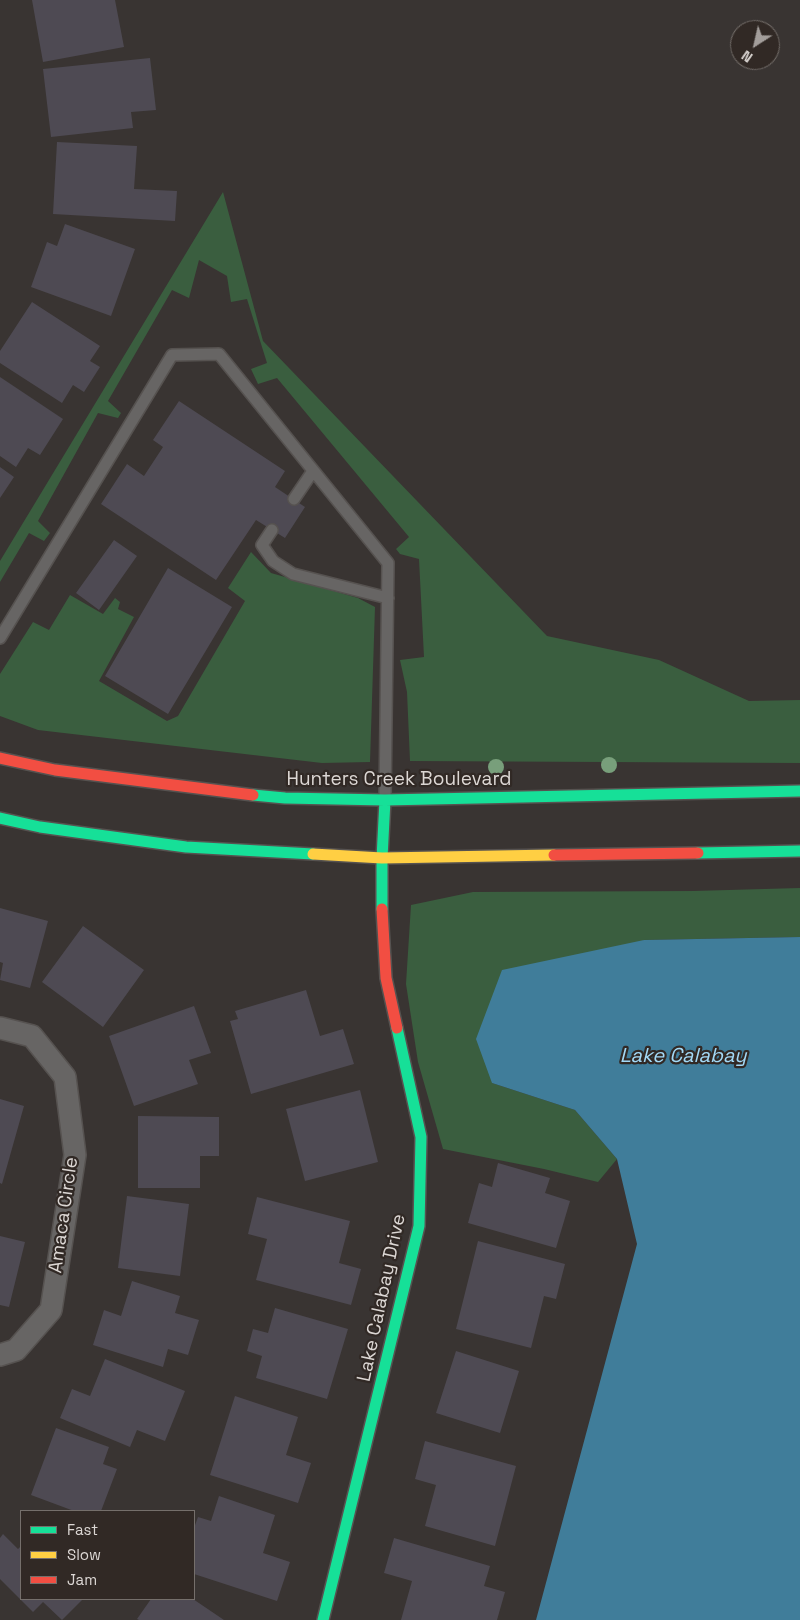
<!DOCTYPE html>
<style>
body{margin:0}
#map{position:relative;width:800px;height:1620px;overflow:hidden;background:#393432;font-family:"Space Grotesk",sans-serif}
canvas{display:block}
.legend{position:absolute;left:20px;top:1510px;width:175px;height:90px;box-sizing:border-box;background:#312925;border:1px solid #756f6b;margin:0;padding:6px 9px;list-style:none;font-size:15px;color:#dcd7d4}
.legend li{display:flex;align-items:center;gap:10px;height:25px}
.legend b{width:25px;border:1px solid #756f6b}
.north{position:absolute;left:730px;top:20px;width:50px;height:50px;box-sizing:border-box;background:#312925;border:1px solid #756f6b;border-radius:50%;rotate:215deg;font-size:14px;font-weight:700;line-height:20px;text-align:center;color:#dcd7d4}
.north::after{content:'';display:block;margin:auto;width:18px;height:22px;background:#a39e9b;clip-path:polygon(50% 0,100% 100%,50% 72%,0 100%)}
</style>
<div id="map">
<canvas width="800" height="1620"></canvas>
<ul class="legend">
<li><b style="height:6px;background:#16e098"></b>Fast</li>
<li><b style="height:6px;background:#ffcf43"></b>Slow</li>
<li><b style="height:6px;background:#f24e42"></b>Jam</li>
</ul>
<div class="north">N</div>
</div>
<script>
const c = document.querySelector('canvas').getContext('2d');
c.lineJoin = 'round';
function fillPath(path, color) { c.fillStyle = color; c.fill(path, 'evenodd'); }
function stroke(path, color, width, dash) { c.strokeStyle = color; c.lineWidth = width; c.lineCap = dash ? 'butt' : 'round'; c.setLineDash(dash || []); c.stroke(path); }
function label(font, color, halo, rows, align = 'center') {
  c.font = font + ' "Space Grotesk",sans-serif'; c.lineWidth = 4.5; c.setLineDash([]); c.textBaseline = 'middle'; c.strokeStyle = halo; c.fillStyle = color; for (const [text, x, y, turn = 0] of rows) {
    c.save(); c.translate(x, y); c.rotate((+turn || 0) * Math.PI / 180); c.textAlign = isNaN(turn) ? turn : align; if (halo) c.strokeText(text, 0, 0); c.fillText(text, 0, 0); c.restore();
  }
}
fillPath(new Path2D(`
 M 223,192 L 263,341 L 547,636 L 659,660 L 749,701 L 800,700 L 800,763 L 410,761 L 407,692 L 400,660 L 424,657 L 419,559 L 400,554 L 396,549 L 409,537 L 277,378 L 258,384 L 251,369 L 267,363 L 247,299 L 231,302 L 227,276 L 199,260 L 189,298 L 172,290 L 108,401 L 121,413 L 118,418 L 98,413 L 38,521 L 50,533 L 44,541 L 29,533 L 0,582 L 0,561 Z
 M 251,552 L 271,573 L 358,598 L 375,607 L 370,762 L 322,763 L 38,730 L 0,716 L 0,674 L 33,622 L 49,630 L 70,595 L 103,614 L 115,598 L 120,602 L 118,609 L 134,617 L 99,681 L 167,721 L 178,716 L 245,601 L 228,588 Z
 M 800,888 L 800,937 L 644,940 L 492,1083 L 575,1110 L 617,1159 L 598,1182 L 544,1169 L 443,1149 L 418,1062 L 406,984 L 411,905 L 473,892 L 693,891 Z`), '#3a5e3f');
fillPath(new Path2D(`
 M 800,937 L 800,1620 L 536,1620 L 637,1244 L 617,1159 L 575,1110 L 492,1083 L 476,1039 L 502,970 L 644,940 Z`), '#407d9a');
fillPath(new Path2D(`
 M 32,0 L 115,0 L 124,47 L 43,62 Z
 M 150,58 L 156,110 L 131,112 L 133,128 L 51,137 L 43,69 Z
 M 57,142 L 137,146 L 134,189 L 177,191 L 175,221 L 53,214 Z
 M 65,224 L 135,249 L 111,316 L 31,287 L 47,242 L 57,246 Z
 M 32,302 L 100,346 L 90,361 L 100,367 L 84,392 L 73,385 L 62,403 L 0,363 L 0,351 Z
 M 0,377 L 63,419 L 40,455 L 28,448 L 16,467 L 0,456 Z
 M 179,401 L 285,471 L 275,487 L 305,507 L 285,538 L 256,520 L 216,580 L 101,504 L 127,464 L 144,476 L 163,447 L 153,440 Z
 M 0,467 L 14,477 L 0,498 Z
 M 114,540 L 137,556 L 99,610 L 76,593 Z
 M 168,568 L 232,607 L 168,714 L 105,676 Z
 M 0,908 L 48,921 L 30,988 L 0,980 L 3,963 L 0,962 Z
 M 83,926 L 144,970 L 103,1027 L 42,982 Z
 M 306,990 L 320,1036 L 343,1029 L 354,1064 L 251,1094 L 230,1021 L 238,1019 L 235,1011 Z
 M 194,1006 L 211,1053 L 189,1060 L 198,1084 L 134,1106 L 109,1036 Z
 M 360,1090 L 378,1162 L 305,1181 L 286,1109 Z
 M 0,1099 L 24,1106 L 2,1184 L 0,1183 Z
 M 138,1116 L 219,1117 L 219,1156 L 200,1156 L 200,1188 L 138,1188 Z
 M 498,1163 L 550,1178 L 545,1193 L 570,1201 L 556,1248 L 468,1223 L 479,1183 L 492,1187 Z
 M 127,1196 L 189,1204 L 180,1276 L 118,1268 Z
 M 257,1197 L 350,1221 L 339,1263 L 361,1269 L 351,1305 L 256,1280 L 267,1239 L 248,1234 Z
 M 0,1236 L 25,1242 L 9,1307 L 0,1305 Z
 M 478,1241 L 565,1264 L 556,1299 L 544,1296 L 531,1348 L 456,1329 Z
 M 132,1281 L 180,1296 L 175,1313 L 199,1320 L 188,1355 L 168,1349 L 163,1367 L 93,1345 L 104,1310 L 121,1316 Z
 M 275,1308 L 348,1329 L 327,1399 L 256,1378 L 262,1356 L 247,1351 L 253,1329 L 268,1333 Z
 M 456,1351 L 519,1371 L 500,1433 L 436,1413 Z
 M 105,1359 L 185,1391 L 165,1441 L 137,1430 L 130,1447 L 60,1418 L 72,1389 L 90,1396 Z
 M 235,1396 L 298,1417 L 286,1455 L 311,1463 L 298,1503 L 210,1475 Z
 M 56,1428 L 109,1447 L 103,1464 L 117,1469 L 101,1511 L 74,1511 L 31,1495 Z
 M 425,1441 L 516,1466 L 495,1546 L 425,1526 L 436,1485 L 415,1479 Z
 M 219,1496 L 275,1515 L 263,1553 L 290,1562 L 277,1601 L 194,1574 L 194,1528 L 198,1517 L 211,1521 Z
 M 3,1534 L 18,1549 L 21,1546 L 21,1599 L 83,1599 L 62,1620 L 43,1602 L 33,1612 L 0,1579 L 0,1538 Z
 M 394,1538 L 490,1566 L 484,1586 L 505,1592 L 497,1620 L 401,1620 L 412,1581 L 384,1573 Z
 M 151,1599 L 193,1599 L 224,1620 L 139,1620 L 137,1619 Z`), '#4e4a53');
const lane = new Path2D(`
 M 294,499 L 313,471
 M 272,530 L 262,545 L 273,561 L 293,574 L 388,598
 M 0,638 L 172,355 L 219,354 L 388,563 L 385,800`);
const street = new Path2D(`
 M 0,1028 L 32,1036 L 65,1077 L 75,1155 L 51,1310 L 16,1350 L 0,1355`);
const fast = new Path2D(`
 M 253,795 L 285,798 L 385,800 L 800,791
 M 0,818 L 40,827 L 186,847 L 313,854
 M 698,853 L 800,851
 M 382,909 L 382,858 L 385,800
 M 323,1620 L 419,1226 L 421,1137 L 397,1028`);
const slow = new Path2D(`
 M 313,854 L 382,858 L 554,855`);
const jam = new Path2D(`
 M 0,758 L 55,770 L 253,795
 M 554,855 L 698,853
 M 382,909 L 386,978 L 397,1028`);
stroke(lane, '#565250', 14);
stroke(street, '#565250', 24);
stroke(fast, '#565250', 14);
stroke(slow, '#565250', 14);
stroke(jam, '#565250', 14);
stroke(lane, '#676564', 11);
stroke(street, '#676564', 21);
stroke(fast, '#16e098', 11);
stroke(slow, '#ffcf43', 11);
stroke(jam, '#f24e42', 11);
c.fillStyle = '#789f7b';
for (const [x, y] of [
 [609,765],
 [496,767]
]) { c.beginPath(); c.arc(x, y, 8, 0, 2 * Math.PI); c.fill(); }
label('19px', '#dcd7d4', '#312925', [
 ["Hunters Creek Boulevard",399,780],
 ["Amaca Circle",64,1215,-82],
 ["Lake Calabay Drive",382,1298,-78]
]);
label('italic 20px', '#a3d9f6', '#312925', [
 ["Lake Calabay",683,1057]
]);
</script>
